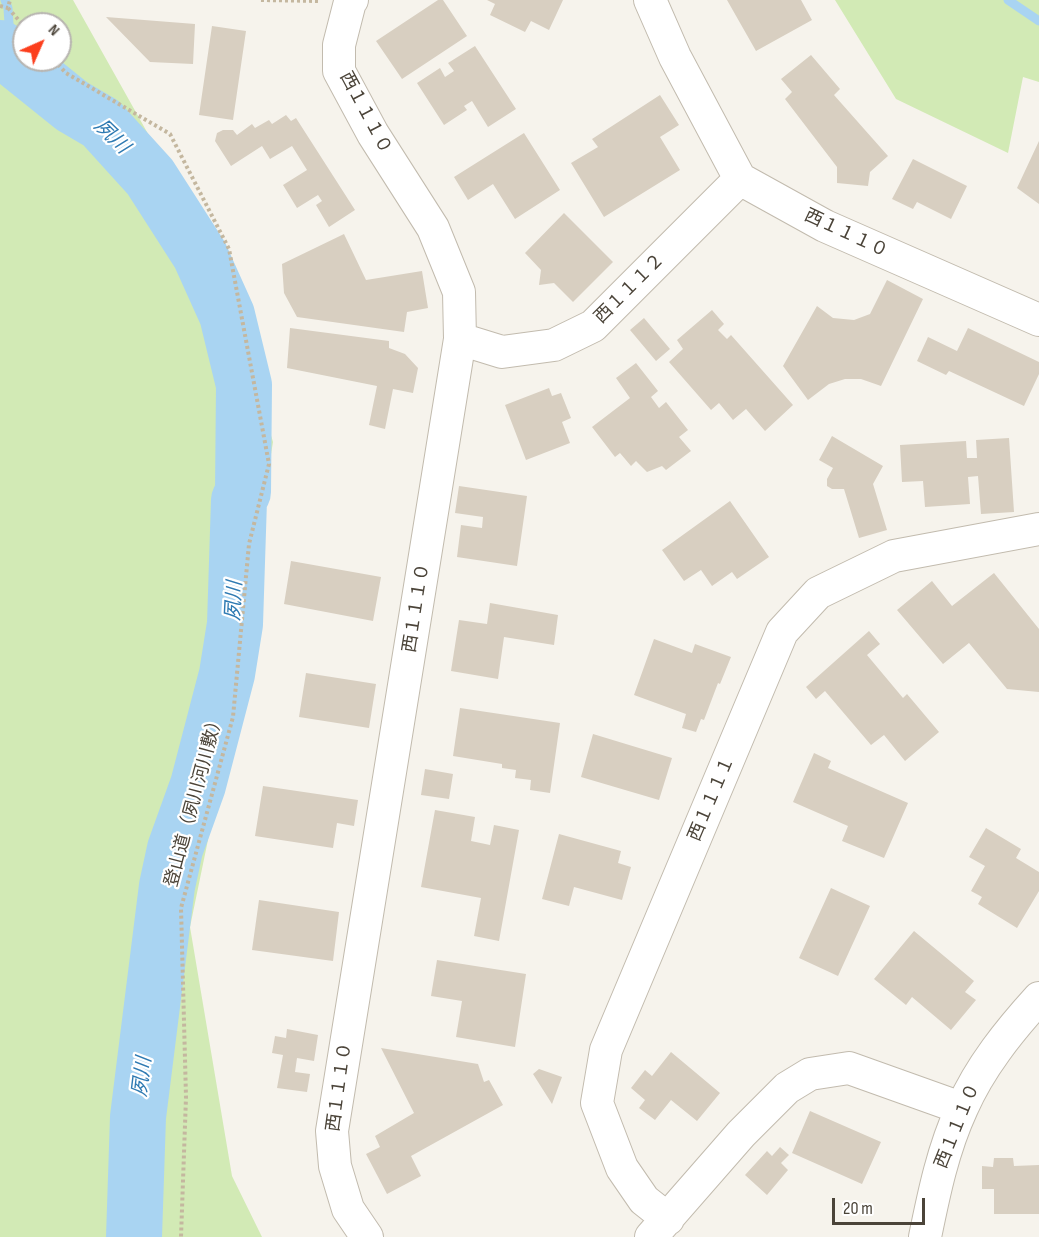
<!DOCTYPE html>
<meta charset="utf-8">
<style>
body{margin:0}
#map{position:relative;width:1039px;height:1237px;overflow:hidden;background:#f6f3ec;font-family:"Sofia Sans Condensed",sans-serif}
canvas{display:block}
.north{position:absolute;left:12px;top:12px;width:60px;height:60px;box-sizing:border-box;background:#fff;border:2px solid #b7b4b0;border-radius:50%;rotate:45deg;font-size:16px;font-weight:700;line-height:24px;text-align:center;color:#4b4439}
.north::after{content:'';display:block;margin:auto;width:21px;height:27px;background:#fc3f1d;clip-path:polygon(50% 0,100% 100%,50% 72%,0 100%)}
.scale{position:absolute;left:832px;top:1198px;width:93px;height:27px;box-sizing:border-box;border:3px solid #4b4439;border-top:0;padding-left:8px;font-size:18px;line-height:21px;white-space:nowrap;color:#4b4439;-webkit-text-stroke:4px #fff;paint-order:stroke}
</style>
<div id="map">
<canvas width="1039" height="1237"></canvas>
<div class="north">N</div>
<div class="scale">20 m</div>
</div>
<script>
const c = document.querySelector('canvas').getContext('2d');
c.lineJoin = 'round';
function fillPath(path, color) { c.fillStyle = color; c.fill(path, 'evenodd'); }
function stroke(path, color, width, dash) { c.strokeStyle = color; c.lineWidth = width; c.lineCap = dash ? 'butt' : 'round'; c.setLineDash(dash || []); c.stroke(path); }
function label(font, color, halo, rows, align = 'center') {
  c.font = font + ' "Sofia Sans Condensed","Noto Sans JP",sans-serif'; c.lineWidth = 4.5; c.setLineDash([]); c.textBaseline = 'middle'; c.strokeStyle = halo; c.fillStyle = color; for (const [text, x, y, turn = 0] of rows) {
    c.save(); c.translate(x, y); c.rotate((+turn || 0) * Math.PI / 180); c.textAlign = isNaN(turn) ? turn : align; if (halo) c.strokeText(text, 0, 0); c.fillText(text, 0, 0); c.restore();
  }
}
fillPath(new Path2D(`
 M 0,0 L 73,0 L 221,264 L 273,442 L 258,534 L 248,646 L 190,927 L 232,1176 L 262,1237 L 0,1237 ZM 24,24 L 60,24 L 60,60 L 24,60 Z
 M 835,0 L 1039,0 L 1039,82 L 1023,77 L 1008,153 L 896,99 Z`), '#d2eab5');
stroke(new Path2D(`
 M 5,0 L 8,8 L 11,56
 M 1008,0 L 1039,21`), '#a9d4f2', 9);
stroke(new Path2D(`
 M 0,48 L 72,106 L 101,123 L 150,177 L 200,255 L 227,315 L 244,385 L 243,492 L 239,500 L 235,624 L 227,674 L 198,785 L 175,849 L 167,886 L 138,1117 L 134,1237`), '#a9d4f2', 56);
fillPath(new Path2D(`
 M 438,0 L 443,0 L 467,36 L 402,79 L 376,41 Z
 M 487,0 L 563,0 L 549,30 L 531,21 L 525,32 L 490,15 L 495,4 Z
 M 727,0 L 801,0 L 812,20 L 756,51 Z
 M 106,17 L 195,24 L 193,64 L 150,62 Z
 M 212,26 L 246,31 L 233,120 L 199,115 Z
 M 475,46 L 516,109 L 488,127 L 472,101 L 464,106 L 467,110 L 444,125 L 417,83 L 440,68 L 445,77 L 454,71 L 448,63 Z
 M 811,55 L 840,89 L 834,95 L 888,156 L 870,172 L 868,186 L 837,183 L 837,167 L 785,99 L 792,92 L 781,79 Z
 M 660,95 L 679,125 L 660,137 L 680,170 L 604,217 L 571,163 L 598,147 L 592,139 Z
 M 286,115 L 291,121 L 296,118 L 355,210 L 329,227 L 316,205 L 322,201 L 318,195 L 297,208 L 283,185 L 307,170 L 292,146 L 270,159 L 262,146 L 231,166 L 215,141 L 217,133 L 223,130 L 233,130 L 237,135 L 252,124 L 255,128 L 269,120 L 272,124 Z
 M 524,133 L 560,190 L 515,219 L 493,184 L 468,200 L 454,177 Z
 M 1039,141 L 1039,204 L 1017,188 Z
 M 913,159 L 967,186 L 951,219 L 917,202 L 913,209 L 892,199 Z
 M 564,213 L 613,262 L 573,302 L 554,283 L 539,285 L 541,270 L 525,253 Z
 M 344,234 L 366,280 L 422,271 L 428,308 L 407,312 L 404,332 L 297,317 L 284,293 L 282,264 Z
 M 887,280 L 923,299 L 881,386 L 861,379 L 845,379 L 829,384 L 808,400 L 783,366 L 817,306 L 833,318 L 854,320 L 870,314 Z
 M 712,310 L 724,324 L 718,330 L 727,339 L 731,335 L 793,405 L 765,431 L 746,409 L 733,420 L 719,403 L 711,410 L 669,362 L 683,349 L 677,340 Z
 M 644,318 L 670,349 L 656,361 L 630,330 Z
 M 290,328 L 389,341 L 389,348 L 405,354 L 418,368 L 413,393 L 393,389 L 385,429 L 369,425 L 377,386 L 287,368 Z
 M 968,328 L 1039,362 L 1039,374 L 1024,406 L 949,371 L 946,375 L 917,361 L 928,337 L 957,351 Z
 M 636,363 L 658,391 L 651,397 L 659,408 L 666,402 L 688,430 L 679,437 L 691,451 L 666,470 L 662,466 L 647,472 L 636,461 L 631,466 L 620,453 L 615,457 L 592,427 L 630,398 L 616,378 Z
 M 549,388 L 552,396 L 561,393 L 571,418 L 562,422 L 570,443 L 526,460 L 505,405 Z
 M 832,436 L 883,466 L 873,484 L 887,530 L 859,538 L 844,489 L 832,489 L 827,486 L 827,479 L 833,468 L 819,460 Z
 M 1009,438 L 1014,512 L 981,514 L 978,476 L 968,477 L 970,504 L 925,507 L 923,481 L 902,482 L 900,445 L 966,441 L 967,458 L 977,458 L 976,440 Z
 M 459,486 L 527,496 L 517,566 L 457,557 L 461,525 L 482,528 L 483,517 L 455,513 Z
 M 730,501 L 769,557 L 737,579 L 732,572 L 712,586 L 701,570 L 684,581 L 662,550 Z
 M 291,561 L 381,577 L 373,621 L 284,604 Z
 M 994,573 L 1039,629 L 1039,692 L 1007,689 L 969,643 L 943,664 L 897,610 L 932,581 L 952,606 Z
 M 490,603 L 558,615 L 554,645 L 504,637 L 498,679 L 451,671 L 459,620 L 487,624 Z
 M 869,631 L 880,644 L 867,655 L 903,698 L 907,694 L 939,732 L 905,761 L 884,735 L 871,745 L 825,691 L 816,699 L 806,687 Z
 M 654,639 L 692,653 L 695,644 L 731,657 L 720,684 L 718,683 L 704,720 L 701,719 L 696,732 L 682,728 L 686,714 L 634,695 Z
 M 306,673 L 376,684 L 369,728 L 299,717 Z
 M 460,708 L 560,723 L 550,793 L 530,790 L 531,780 L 515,778 L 516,770 L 502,768 L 502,764 L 453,756 Z
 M 593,734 L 672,758 L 659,800 L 581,777 Z
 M 814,753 L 831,761 L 828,768 L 908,803 L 884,858 L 842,841 L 848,826 L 793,802 Z
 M 425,769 L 453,774 L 449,799 L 421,795 Z
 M 263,786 L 358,800 L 354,826 L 337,823 L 333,848 L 255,836 Z
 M 435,810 L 475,817 L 471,841 L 490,845 L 494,825 L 519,830 L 499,941 L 474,936 L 481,898 L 421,887 Z
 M 986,828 L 1021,849 L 1016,858 L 1039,872 L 1039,891 L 1017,928 L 978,904 L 982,897 L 971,891 L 985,866 L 969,857 Z
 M 559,834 L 621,851 L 618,863 L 631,867 L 622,900 L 574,887 L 569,906 L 542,899 Z
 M 831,888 L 870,906 L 838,976 L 799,958 Z
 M 259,900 L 339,912 L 333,961 L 252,950 Z
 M 914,931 L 974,981 L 965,992 L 976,1000 L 951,1030 L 912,997 L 906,1005 L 874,979 Z
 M 437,960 L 526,974 L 515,1047 L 456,1037 L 462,1001 L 431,996 Z
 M 287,1029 L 318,1035 L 314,1061 L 297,1058 L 295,1072 L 310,1074 L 307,1092 L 277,1088 L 283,1055 L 272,1053 L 275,1036 L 286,1038 Z
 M 381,1048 L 478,1064 L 484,1082 L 489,1080 L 503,1105 L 411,1156 L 421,1176 L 387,1194 L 366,1154 L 380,1147 L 375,1136 L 414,1113 Z
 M 671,1052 L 720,1093 L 697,1121 L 671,1100 L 655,1120 L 639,1108 L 645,1100 L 631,1088 L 645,1070 L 652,1076 Z
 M 539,1069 L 562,1077 L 552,1104 L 533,1074 Z
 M 810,1111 L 881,1142 L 862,1184 L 792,1153 Z
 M 780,1147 L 789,1155 L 781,1163 L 788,1170 L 767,1195 L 745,1175 L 767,1151 L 772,1156 Z
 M 994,1158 L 1013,1158 L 1014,1166 L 1039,1165 L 1039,1214 L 994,1214 L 994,1189 L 982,1189 L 982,1166 L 993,1167 Z`), '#d8cfc1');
const street = new Path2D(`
 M 352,0 L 350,2 L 339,45 L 339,71 L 373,134 L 433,228 L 459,292 L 460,339 L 332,1131 L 335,1166 L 348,1209 L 367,1237
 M 650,0 L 675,57 L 740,179 L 825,226 L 1039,320
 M 460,339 L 502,352 L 554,345 L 593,326 L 740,179
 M 668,1219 L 644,1200 L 622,1168 L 597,1103 L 606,1050 L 782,632 L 818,593 L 894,556 L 1039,529
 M 651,1237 L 741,1134 L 787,1088 L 810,1074 L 849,1068 L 961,1108
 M 925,1237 C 934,1193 943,1149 962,1108 C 980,1067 1009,1031 1039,998`);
stroke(street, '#c2bbae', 34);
stroke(new Path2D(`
 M 261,0 L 319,1
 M 0,6 L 8,8 L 10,0
 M 8,8 L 24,26
 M 54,60 L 66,73 L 170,134 L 229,249 L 269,464 L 249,544 L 233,717 L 181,908 L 186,1097 L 181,1237`), '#c4b79f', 4, [3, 3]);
stroke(street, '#fff', 32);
label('18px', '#4b4439', '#fff', [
 ["西１１１０",365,113,62],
 ["西１１１０",846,234,25],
 ["西１１１２",630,289,-45],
 ["西１１１０",417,608,-81],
 ["西１１１１",712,799,-67],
 ["登山道（夙川河川敷）",195,800,-75],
 ["西１１１０",340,1087,-82],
 ["西１１１０",958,1126,-68]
]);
label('italic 20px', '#2e7ab2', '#fff', [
 ["夙川",111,137,44],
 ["夙川",235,601,-87],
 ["夙川",143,1077,-83]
]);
</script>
